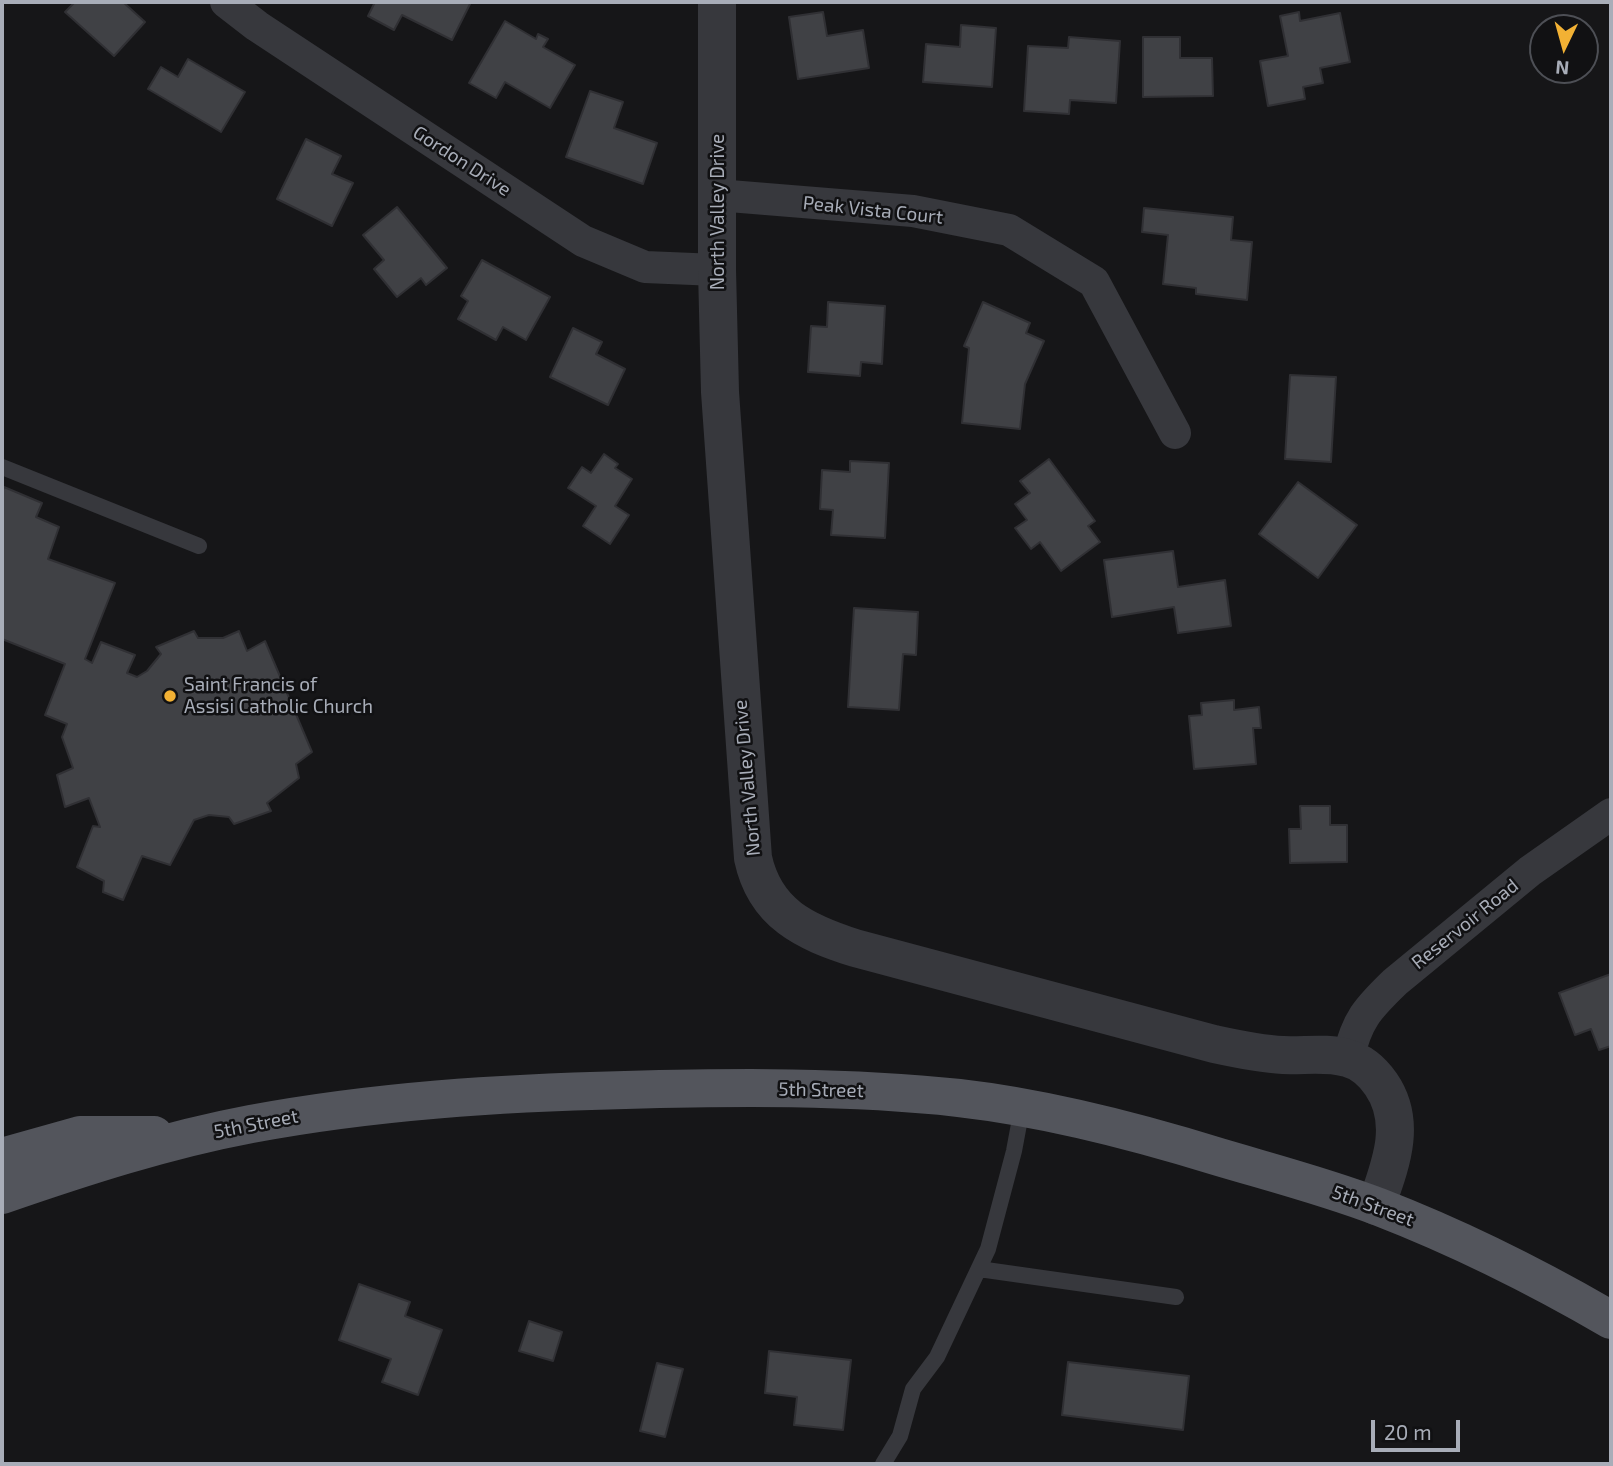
<!DOCTYPE html>
<style>
body{margin:0}
#map{position:relative;width:1613px;height:1466px;overflow:hidden;background:#161618;font-family:"Exo 2",sans-serif}
canvas{display:block}
.frame{position:absolute;inset:0;border:4px solid #a8adb8;pointer-events:none}
.north{position:absolute;left:1529px;top:14px;width:70px;height:70px;box-sizing:border-box;background:#111113;border:2px solid #4d4f55;border-radius:50%;rotate:185deg;font-size:19px;font-weight:700;line-height:28px;text-align:center;color:#a8adb8}
.north::after{content:'';display:block;margin:auto;width:24px;height:32px;background:#f2b134;clip-path:polygon(50% 0,100% 100%,50% 72%,0 100%)}
.scale{position:absolute;left:1371px;top:1420px;width:89px;height:32px;box-sizing:border-box;border:4px solid #a8adb8;border-top:0;padding-left:9px;font-size:21px;line-height:24px;white-space:nowrap;color:#a8adb8;-webkit-text-stroke:5px #111113;paint-order:stroke}
</style>
<div id="map">
<canvas width="1613" height="1466"></canvas>
<div class="frame"></div>
<div class="north">N</div>
<div class="scale">20 m</div>
</div>
<script>
const c = document.querySelector('canvas').getContext('2d');
c.lineJoin = 'round';
function fillPath(path, color) { c.fillStyle = color; c.fill(path, 'evenodd'); }
function stroke(path, color, width, dash) { c.strokeStyle = color; c.lineWidth = width; c.lineCap = dash ? 'butt' : 'round'; c.setLineDash(dash || []); c.stroke(path); }
function label(font, color, halo, rows, align = 'center') {
  c.font = font + ' "Exo 2",sans-serif'; c.lineWidth = 5; c.setLineDash([]); c.textBaseline = 'middle'; c.strokeStyle = halo; c.fillStyle = color; for (const [text, x, y, turn = 0] of rows) {
    c.save(); c.translate(x, y); c.rotate((+turn || 0) * Math.PI / 180); c.textAlign = isNaN(turn) ? turn : align; if (halo) c.strokeText(text, 0, 0); c.fillText(text, 0, 0); c.restore();
  }
}
const building = new Path2D(`
 M 75,2 L 123,2 L 145,22 L 114,56 L 65,12 Z
 M 375,2 L 471,2 L 452,40 L 402,15 L 394,30 L 368,16 Z
 M 823,12 L 827,36 L 863,30 L 869,68 L 798,79 L 789,17 Z
 M 1299,12 L 1300,21 L 1340,13 L 1350,62 L 1320,68 L 1323,83 L 1303,87 L 1305,99 L 1268,106 L 1260,61 L 1288,56 L 1280,16 Z
 M 505,21 L 536,39 L 538,34 L 548,39 L 543,47 L 575,65 L 550,108 L 505,82 L 496,98 L 469,83 Z
 M 961,25 L 996,28 L 992,87 L 923,82 L 926,44 L 960,47 Z
 M 1069,37 L 1120,41 L 1116,103 L 1070,100 L 1069,114 L 1024,111 L 1028,46 L 1068,48 Z
 M 1143,37 L 1180,37 L 1180,58 L 1212,58 L 1213,96 L 1143,97 Z
 M 188,59 L 245,92 L 221,132 L 148,89 L 161,67 L 178,77 Z
 M 590,91 L 623,102 L 614,128 L 657,143 L 643,184 L 566,157 Z
 M 306,139 L 341,156 L 332,174 L 353,183 L 332,226 L 277,199 Z
 M 397,207 L 447,268 L 426,285 L 421,278 L 397,297 L 374,269 L 384,260 L 363,235 Z
 M 1144,208 L 1233,217 L 1231,240 L 1252,242 L 1247,300 L 1196,294 L 1196,288 L 1163,284 L 1168,235 L 1142,232 Z
 M 482,260 L 550,297 L 526,340 L 503,327 L 496,340 L 458,319 L 468,301 L 461,296 Z
 M 828,302 L 885,306 L 882,364 L 861,362 L 860,376 L 808,372 L 811,326 L 827,327 Z
 M 983,302 L 1030,323 L 1026,333 L 1044,341 L 1025,384 L 1020,429 L 962,423 L 969,348 L 964,346 Z
 M 573,328 L 602,342 L 596,354 L 625,369 L 608,405 L 550,377 Z
 M 1290,375 L 1336,377 L 1331,462 L 1285,459 Z
 M 604,454 L 618,464 L 615,468 L 632,479 L 615,506 L 629,515 L 610,544 L 583,526 L 596,506 L 568,488 L 582,467 L 591,473 Z
 M 1049,459 L 1095,521 L 1088,526 L 1100,542 L 1061,571 L 1040,542 L 1031,549 L 1015,528 L 1027,520 L 1015,504 L 1030,493 L 1020,481 Z
 M 850,461 L 889,463 L 885,538 L 831,535 L 833,510 L 820,509 L 822,470 L 850,472 Z
 M 1298,482 L 1357,525 L 1318,578 L 1259,534 Z
 M 4,487 L 42,503 L 36,517 L 59,527 L 48,559 L 115,583 L 85,659 L 92,663 L 101,642 L 135,655 L 127,673 L 137,677 L 147,671 L 161,654 L 156,647 L 194,631 L 198,638 L 223,638 L 239,631 L 247,651 L 265,641 L 312,752 L 296,764 L 299,778 L 267,803 L 271,811 L 234,824 L 229,817 L 209,815 L 194,820 L 170,865 L 142,856 L 123,900 L 103,892 L 104,881 L 77,867 L 93,826 L 100,827 L 89,798 L 65,807 L 57,775 L 73,768 L 62,737 L 67,724 L 45,715 L 65,664 L 2,639 L 2,493 Z
 M 1173,551 L 1178,587 L 1225,580 L 1231,626 L 1178,633 L 1174,607 L 1112,617 L 1104,560 Z
 M 854,608 L 918,612 L 916,655 L 903,654 L 899,710 L 848,707 Z
 M 1234,700 L 1234,710 L 1259,707 L 1261,728 L 1253,728 L 1256,764 L 1194,769 L 1189,716 L 1202,715 L 1201,703 Z
 M 1300,806 L 1330,806 L 1330,825 L 1347,825 L 1347,862 L 1290,863 L 1289,829 L 1301,829 Z
 M 1611,974 L 1611,1046 L 1599,1050 L 1591,1029 L 1575,1035 L 1559,993 Z
 M 359,1284 L 410,1302 L 405,1316 L 442,1330 L 418,1395 L 382,1382 L 391,1359 L 339,1340 Z
 M 529,1321 L 562,1332 L 553,1361 L 519,1351 Z
 M 769,1351 L 851,1360 L 843,1430 L 794,1425 L 797,1397 L 765,1393 Z
 M 1068,1362 L 1189,1376 L 1183,1430 L 1062,1415 Z
 M 657,1363 L 683,1369 L 665,1437 L 640,1431 Z`);
fillPath(building, '#404145');
stroke(building, '#303034', 2);
stroke(new Path2D(`
 M 2,467 L 199,546
 M 979,1269 L 1176,1297
 M 883,1464 L 900,1436 L 913,1389 L 937,1357 L 988,1249 L 1014,1151 L 1022,1108`), '#37383d', 16);
stroke(new Path2D(`
 M 226,2 L 257,26 L 583,241 L 645,267 L 717,270
 M 717,195 L 913,211 L 1009,230 L 1094,282 L 1175,433
 M 1348,1058 C 1357,1020 1367,1009 1395,982 L 1530,871 L 1611,814`), '#37383d', 32);
stroke(new Path2D(`
 M 717,2 L 717,270 L 720,392 L 753,858 C 765,914 805,932 855,948 L 1214,1044 C 1237,1049 1260,1054 1283,1055 C 1304,1056 1327,1052 1347,1058 C 1362,1062 1372,1071 1381,1084 C 1408,1123 1390,1166 1376,1206`), '#37383d', 38);
stroke(new Path2D(`
 M 2,1157 L 80,1135 L 154,1135
 M 2,1195 C 83,1167 166,1140 251,1124 C 375,1101 499,1093 625,1090 C 736,1087 848,1086 959,1098 C 1047,1108 1135,1131 1219,1157 C 1273,1173 1327,1187 1379,1207 C 1459,1238 1537,1277 1611,1320`), '#53555c', 38);
for (const [x, y, r, color] of [
 [170,696,7,"#f2b134"]
]) { const dot = new Path2D(); dot.arc(x, y, r, 0, 2 * Math.PI); c.fillStyle = color; c.fill(dot); stroke(dot, '#111113', 2.5); }
label('19px', '#a8adb8', '#111113', [
 ["Gordon Drive",462,161,33],
 ["Peak Vista Court",873,210,6],
 ["North Valley Drive",718,212,-90],
 ["North Valley Drive",747,778,-95],
 ["Reservoir Road",1465,924,-39],
 ["5th Street",821,1090,1],
 ["5th Street",256,1124,-11],
 ["5th Street",1373,1206,20]
]);
label('19px', '#a8adb8', '#111113', [
 ["Saint Francis of",184,685],
 ["Assisi Catholic Church",184,707]
], 'left');
</script>
